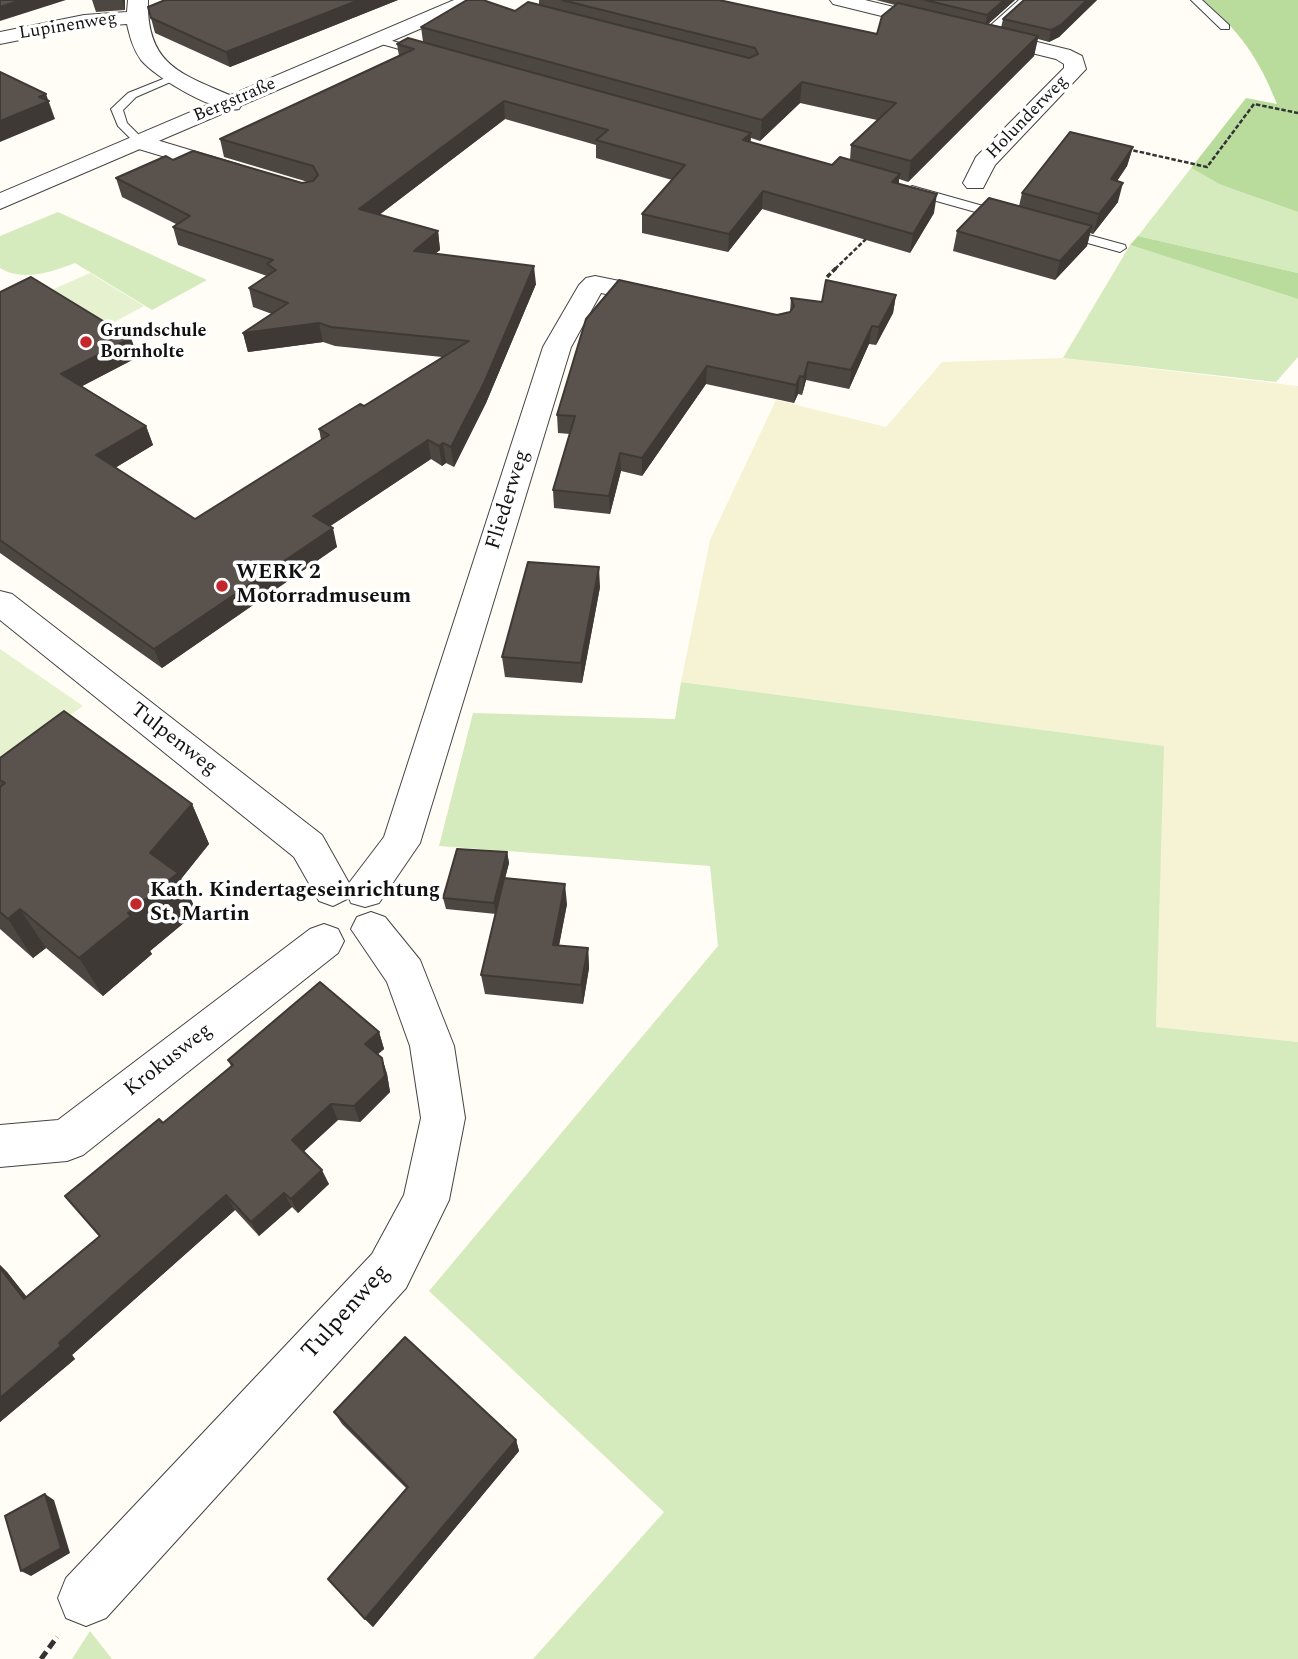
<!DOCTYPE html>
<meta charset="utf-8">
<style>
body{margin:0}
canvas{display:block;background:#fffdf5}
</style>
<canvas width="1298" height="1659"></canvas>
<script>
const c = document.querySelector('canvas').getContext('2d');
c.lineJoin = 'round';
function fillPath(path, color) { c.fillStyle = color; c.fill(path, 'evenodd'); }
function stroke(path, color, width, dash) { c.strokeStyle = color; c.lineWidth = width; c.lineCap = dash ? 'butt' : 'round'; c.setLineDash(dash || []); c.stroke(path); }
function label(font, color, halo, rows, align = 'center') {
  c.font = font + ' Spectral,serif'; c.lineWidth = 7; c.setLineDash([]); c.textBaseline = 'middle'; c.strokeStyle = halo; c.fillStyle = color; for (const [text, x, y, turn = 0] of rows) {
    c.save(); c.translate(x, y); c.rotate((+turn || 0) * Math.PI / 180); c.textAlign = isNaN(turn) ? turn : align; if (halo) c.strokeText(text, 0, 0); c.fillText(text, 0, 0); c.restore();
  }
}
fillPath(new Path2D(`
 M 1063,358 L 1298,386 L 1298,1042 L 1156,1027 L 1163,746 L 681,682 L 710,540 L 776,400 L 886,427 L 942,362 Z`), '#f6f3d4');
fillPath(new Path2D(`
 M 1191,168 L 1221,185 L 1298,212 L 1298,273 L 1138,236 Z
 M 58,212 L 207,280 L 152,310 L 75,263 C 52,272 22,282 0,268 L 0,236 Z
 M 1130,245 L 1298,299 L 1298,357 L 1276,382 L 1063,358 Z
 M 681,682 L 1164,746 L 1156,1027 L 1298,1042 L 1298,1659 L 533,1659 L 664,1512 L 429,1291 L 718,946 L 710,866 L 439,846 L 473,713 L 675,719 Z
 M 90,1631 L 112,1659 L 72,1659 Z`), '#d5ebbd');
fillPath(new Path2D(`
 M 1203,0 L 1298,0 L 1298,212 L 1221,185 L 1191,168 L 1246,98 L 1277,104 C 1258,57 1241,33 1203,0 Z
 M 1138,236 L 1298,273 L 1298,299 L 1130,245 Z`), '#b9dc9c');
fillPath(new Path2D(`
 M 90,273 L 144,306 L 96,332 L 38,296 Z
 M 0,649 L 83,706 L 0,764 Z`), '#e6f2cf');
const service = new Path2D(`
 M 1019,0 L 1030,0 L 990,37 L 982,37 L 982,33 Z
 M 1191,0 L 1202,0 L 1229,25 L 1229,29 L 1221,29 Z
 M 378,37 L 425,50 L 426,52 L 421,55 L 374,42 L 373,40 Z
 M 173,75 L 182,77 L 136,97 L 123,110 L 127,123 L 146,142 L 136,144 L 118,126 L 111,109 L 128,93 Z
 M 912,186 L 1008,213 L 1010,216 L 1004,220 L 908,193 L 906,190 Z
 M 1063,228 L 1125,245 L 1126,248 L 1120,252 L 1059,235 L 1059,229 Z`);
const minor = new Path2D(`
 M 128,0 L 148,0 C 146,68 185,75 239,99 L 242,104 L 239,109 C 216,114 156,78 141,60 C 133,49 130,37 127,24 L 84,27 L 0,44 L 0,32 L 84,15 L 127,12 Z
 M 830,0 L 865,0 L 1070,50 L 1082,56 L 1086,69 L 995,165 L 983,188 L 967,188 L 963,183 L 976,157 L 1064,68 L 1064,64 L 1056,59 L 833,4 Z
 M 140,135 L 240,165 L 244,170 L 240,175 L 232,177 L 132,147 L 128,142 L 132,137 Z
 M 595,276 L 673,292 L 677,298 L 673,304 L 664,306 L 601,293 L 571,347 L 420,843 L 379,903 L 365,907 L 351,903 L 349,898 L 333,906 L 319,901 L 294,857 L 0,620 L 0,591 L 12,594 L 322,835 L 349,883 L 384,837 L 543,347 L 579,285 L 586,278 Z
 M 371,912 L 385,917 L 420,960 L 454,1046 L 465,1118 L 449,1200 L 406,1288 L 106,1618 L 86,1626 L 66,1618 L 58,1598 L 66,1578 L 372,1254 L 404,1195 L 421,1118 L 410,1046 L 387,982 L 351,929 L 357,917 Z
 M 324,924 L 338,929 L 344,941 L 338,953 L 83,1155 L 67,1161 L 0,1167 L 0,1125 L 58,1120 L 310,929 Z`);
const tertiary = new Path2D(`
 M 454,0 L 481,0 L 478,4 L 0,209 L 0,193 Z`);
stroke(service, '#444', 2);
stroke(minor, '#444', 2);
stroke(tertiary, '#444', 2);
stroke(new Path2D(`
 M 1127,149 L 1207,167 L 1254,104 L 1298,113
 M 835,269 L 867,238`), '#333', 2.5, [4.5, 2]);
stroke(new Path2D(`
 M 827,277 L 837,267`), '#333', 3.5, [5, 2.5]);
stroke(new Path2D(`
 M 41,1659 L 57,1637`), '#333', 5, [9, 4.5]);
fillPath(service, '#fff');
fillPath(minor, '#fff');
fillPath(tertiary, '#fff');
fillPath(new Path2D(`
 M 92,0 L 125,0 L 125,10 L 96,12 Z
 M 398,0 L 230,67 L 155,33 L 148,7 Z
 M 539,0 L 719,0 L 877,34 L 895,5 L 876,0 L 1015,0 L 988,24 L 1001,28 L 1003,19 L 1024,0 L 1097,0 L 1059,37 L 1049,42 L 1038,39 L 1034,56 L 908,182 L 899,179 L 899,183 L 934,213 L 910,253 L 762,209 L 728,252 L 642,233 L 642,214 L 672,180 L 596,158 L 596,145 L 505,119 L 379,215 L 438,231 L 440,250 L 436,253 L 536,284 L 486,403 L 454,467 L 446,463 L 442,466 L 431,459 L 330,526 L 337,547 L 162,668 L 0,553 L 0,292 L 138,357 L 82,386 L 146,426 L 153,445 L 115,468 L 195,519 L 321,440 L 319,429 L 364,406 L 442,357 L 335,346 L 323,342 L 248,352 L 243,333 L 272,314 L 253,307 L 249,288 L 267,276 L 178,245 L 173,227 L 176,224 L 122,197 L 116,178 L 173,160 L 302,183 L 308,182 L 224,157 L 220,139 L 399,56 L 397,44 L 423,42 L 421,27 L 515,11 L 539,4 ZM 800,103 L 877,120 L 851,145 L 850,160 L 832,165 L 750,142 L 751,138 L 760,141 Z
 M 1133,147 L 1127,166 L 1117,181 L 1118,202 L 1093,234 L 1090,233 L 1087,246 L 1055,280 L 953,251 L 957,231 L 1019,206 L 1022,193 Z
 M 896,295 L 893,313 L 876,345 L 869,344 L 849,389 L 806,380 L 802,395 L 798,394 L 794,403 L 706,384 L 642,476 L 621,471 L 610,514 L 554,508 L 553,490 L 570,434 L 558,433 L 557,415 L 790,312 L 791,298 L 822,302 Z
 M 600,587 L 582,683 L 505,677 L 502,657 Z
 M 0,758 L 192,804 L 209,844 L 181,879 L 197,912 L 150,951 L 152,954 L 103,996 L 46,948 L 33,958 L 0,929 Z
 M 507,852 L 509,863 L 505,878 L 567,904 L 559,946 L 588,948 L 589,968 L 583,1004 L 485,994 L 481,975 L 496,914 L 446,909 L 443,898 Z
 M 379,1032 L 384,1049 L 378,1054 L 382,1058 L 387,1074 L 390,1092 L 360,1122 L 338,1120 L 303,1152 L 329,1184 L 298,1213 L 292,1207 L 259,1236 L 235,1210 L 72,1355 L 75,1359 L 0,1422 L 0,1265 L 7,1272 L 27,1297 L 100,1237 L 163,1123 L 231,1066 L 228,1060 Z
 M 334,1412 L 516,1440 L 519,1451 L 373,1627 L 365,1619 L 407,1489 L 342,1424 Z`), '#4d4742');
fillPath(new Path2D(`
 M 21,0 L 66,0 L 0,21 L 0,7 Z
 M 122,0 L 125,0 L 125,10 Z
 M 359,0 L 398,0 L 230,67 L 226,52 Z
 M 1004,0 L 1015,0 L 985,27 L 987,15 Z
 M 1087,0 L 1097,0 L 1059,37 L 1049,42 L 1051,30 Z
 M 1038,36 L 1034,56 L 908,182 L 911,161 Z
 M 802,82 L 800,103 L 760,141 L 762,120 Z
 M 46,94 L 55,119 L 0,142 L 0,121 L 39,97 Z
 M 504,101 L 505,119 L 362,228 L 359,209 Z
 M 751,133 L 750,151 L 743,140 Z
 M 1133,147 L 1127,166 L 1105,199 L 1111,179 Z
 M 900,174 L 897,192 L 892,182 Z
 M 1123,183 L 1118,202 L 1093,234 L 1099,214 Z
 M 763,191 L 762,209 L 728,252 L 729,234 Z
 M 937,194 L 934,213 L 910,253 L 913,234 Z
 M 1092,226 L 1087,246 L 1055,280 L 1060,261 Z
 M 438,231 L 440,250 L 417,269 L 414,251 Z
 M 534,266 L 536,284 L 486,403 L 454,467 L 451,447 Z
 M 896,295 L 893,313 L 876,345 L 879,327 Z
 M 319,323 L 323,342 L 248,352 L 243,333 Z
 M 872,326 L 869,344 L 849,389 L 851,370 Z
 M 131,338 L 138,357 L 69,393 L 61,374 Z
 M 808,362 L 806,380 L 802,395 L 804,377 Z
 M 707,366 L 706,384 L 642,476 L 642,458 Z
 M 800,376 L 798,394 L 794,403 L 796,385 Z
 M 146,426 L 153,445 L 103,475 L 96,455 Z
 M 428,440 L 431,459 L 317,535 L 313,516 Z
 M 443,443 L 446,463 L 442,466 L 439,446 Z
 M 620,453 L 621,471 L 610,514 L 609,496 Z
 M 333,528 L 337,547 L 162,668 L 154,649 Z
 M 599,567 L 600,587 L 582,683 L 581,663 Z
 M 192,804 L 209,844 L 181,879 L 197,912 L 150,951 L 152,954 L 103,996 L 79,958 L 128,913 L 150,853 Z
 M 507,852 L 509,863 L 496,914 L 494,903 Z
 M 565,884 L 567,904 L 555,965 L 553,945 Z
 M 20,909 L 46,948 L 33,958 L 8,919 Z
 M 588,948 L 589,968 L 583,1004 L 581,985 Z
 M 379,1032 L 384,1049 L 371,1060 L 365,1044 Z
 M 382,1058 L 387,1074 L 390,1092 L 360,1122 L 354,1106 Z
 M 331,1104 L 338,1120 L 299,1156 L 292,1140 Z
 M 322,1170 L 329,1184 L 298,1213 L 291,1199 Z
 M 284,1193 L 292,1207 L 259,1236 L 251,1222 Z
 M 226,1195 L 235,1210 L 72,1355 L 75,1359 L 0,1422 L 0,1398 L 59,1343 Z
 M 0,1265 L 7,1272 L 38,1312 L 24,1299 L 0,1268 Z
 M 516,1440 L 519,1451 L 373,1627 L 365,1619 Z
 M 45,1494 L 54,1500 L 70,1553 L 31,1576 L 21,1571 Z`), '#3f3936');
const building = new Path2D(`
 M 0,0 L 21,0 L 0,7 Z
 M 165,0 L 359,0 L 226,52 L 151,18 L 148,7 Z
 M 467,0 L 483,0 L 515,11 L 528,2 L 749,58 L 758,54 L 755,48 L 562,0 L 719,0 L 877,34 L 882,16 L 898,3 L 1038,36 L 911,161 L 851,145 L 896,103 L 802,82 L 762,120 L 421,27 Z
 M 925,0 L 1004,0 L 987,15 Z
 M 1024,0 L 1087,0 L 1061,25 L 1051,30 L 1003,19 Z
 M 408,38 L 751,133 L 743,140 L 832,165 L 840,157 L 900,174 L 892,182 L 937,194 L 913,234 L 763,191 L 729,234 L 642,214 L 685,165 L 596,140 L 608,130 L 504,101 L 359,209 L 438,231 L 414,251 L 534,266 L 484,383 L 451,447 L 443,443 L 439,446 L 428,440 L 313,516 L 333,528 L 154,649 L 0,540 L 0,292 L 31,277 L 131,338 L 61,374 L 146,426 L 96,455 L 195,519 L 329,435 L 319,429 L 360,404 L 364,406 L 469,341 L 331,327 L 319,323 L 243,333 L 288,303 L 249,288 L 276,270 L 267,264 L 273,260 L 173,227 L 190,216 L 116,178 L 166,156 L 173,160 L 193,151 L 302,183 L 313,181 L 318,175 L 313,166 L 220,139 L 414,49 L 397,44 Z
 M 0,72 L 46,94 L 39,97 L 49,101 L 0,121 Z
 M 1070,132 L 1133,147 L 1111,179 L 1123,183 L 1099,214 L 1022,193 Z
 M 989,198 L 1092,226 L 1060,261 L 957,231 Z
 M 619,280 L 777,315 L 790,312 L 794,306 L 791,298 L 822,302 L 826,280 L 896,295 L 879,327 L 872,326 L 851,370 L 808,362 L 804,377 L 800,376 L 796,385 L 707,366 L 642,458 L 620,453 L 609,496 L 553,490 L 575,416 L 557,415 L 586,319 Z
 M 528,562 L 599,567 L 581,663 L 502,657 Z
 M 64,711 L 192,804 L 150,853 L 178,873 L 128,913 L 131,916 L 79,958 L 20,909 L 8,919 L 0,912 L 0,787 L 5,783 L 0,780 L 0,758 Z
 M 457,849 L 507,852 L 494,903 L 443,898 Z
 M 504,878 L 565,884 L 553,945 L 588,948 L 581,985 L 481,975 Z
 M 320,982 L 379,1032 L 365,1044 L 382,1058 L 385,1076 L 354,1106 L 331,1104 L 292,1140 L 322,1170 L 291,1199 L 284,1193 L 251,1222 L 226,1195 L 59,1343 L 61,1346 L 0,1398 L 0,1268 L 24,1299 L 100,1236 L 65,1196 L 159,1119 L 163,1123 L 233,1065 L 228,1060 Z
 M 405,1337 L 516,1440 L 365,1619 L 328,1579 L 408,1487 L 334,1412 Z
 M 45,1494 L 61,1548 L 21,1571 L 5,1516 Z`);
fillPath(building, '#5a524d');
stroke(building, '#3f3936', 2);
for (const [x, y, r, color] of [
 [86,342,7,"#c4262e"],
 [222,586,7,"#c4262e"],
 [136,904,7,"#c4262e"]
]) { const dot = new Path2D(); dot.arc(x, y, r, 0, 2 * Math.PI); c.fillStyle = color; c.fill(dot); stroke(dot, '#fff', 2.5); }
label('18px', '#111', '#fff', [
 ["Lupinenweg",68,27,-9],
 ["Bergstraße",235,101,-23],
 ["Holunderweg",1028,118,-46]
]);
label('bold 18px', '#111', '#fff', [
 ["Grundschule",100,332],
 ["Bornholte",100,353]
], 'left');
label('21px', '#111', '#fff', [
 ["Fliederweg",509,500,-73],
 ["Tulpenweg",173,740,38],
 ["Krokusweg",169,1061,-38]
]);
label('bold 21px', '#111', '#fff', [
 ["WERK 2",236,574],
 ["Motorradmuseum",236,598],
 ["Kath. Kindertageseinrichtung",150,892],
 ["St. Martin",150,916]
], 'left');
label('24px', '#111', '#fff', [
 ["Tulpenweg",347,1313,-48]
]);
</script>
